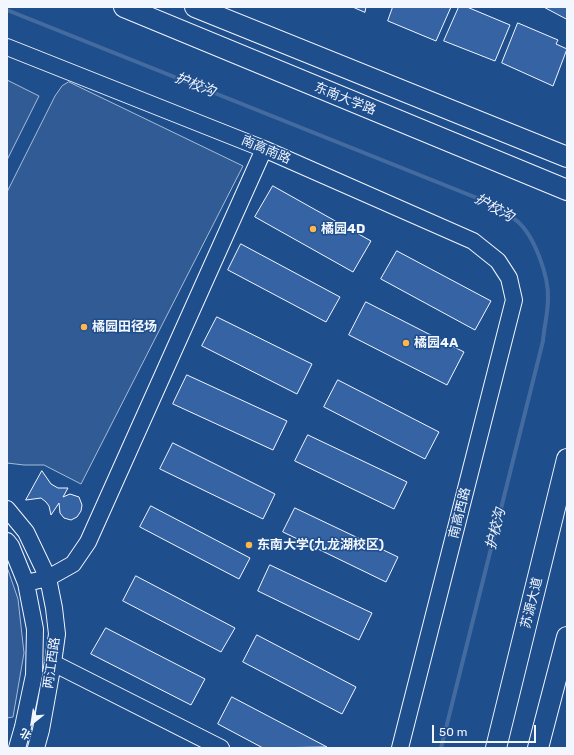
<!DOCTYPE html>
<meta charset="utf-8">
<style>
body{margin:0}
#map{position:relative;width:574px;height:755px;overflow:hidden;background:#1f4e8c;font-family:Rubik,"Noto Sans SC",sans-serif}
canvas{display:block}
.frame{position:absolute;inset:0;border:8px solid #f2f6ff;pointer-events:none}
.north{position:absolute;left:12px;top:703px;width:40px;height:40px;-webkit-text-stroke:3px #1f4e8c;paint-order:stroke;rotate:210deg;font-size:11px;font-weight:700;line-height:16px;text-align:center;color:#f2f6ff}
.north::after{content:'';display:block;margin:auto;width:14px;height:18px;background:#f2f6ff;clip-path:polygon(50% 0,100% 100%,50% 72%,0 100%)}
.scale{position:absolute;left:432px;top:725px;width:104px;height:18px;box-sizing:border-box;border:2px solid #f2f6ff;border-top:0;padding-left:5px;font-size:12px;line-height:14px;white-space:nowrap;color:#f2f6ff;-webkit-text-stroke:3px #1f4e8c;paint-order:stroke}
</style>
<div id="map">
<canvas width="574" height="755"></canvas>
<div class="frame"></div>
<div class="north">北</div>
<div class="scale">50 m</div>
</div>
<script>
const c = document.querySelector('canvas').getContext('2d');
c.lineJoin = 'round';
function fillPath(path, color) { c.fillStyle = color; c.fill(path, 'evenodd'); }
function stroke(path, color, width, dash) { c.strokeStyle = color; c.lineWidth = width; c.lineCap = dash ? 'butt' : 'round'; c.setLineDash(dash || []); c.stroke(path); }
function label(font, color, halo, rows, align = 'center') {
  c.font = font + ' Rubik,"Noto Sans SC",sans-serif'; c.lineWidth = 3; c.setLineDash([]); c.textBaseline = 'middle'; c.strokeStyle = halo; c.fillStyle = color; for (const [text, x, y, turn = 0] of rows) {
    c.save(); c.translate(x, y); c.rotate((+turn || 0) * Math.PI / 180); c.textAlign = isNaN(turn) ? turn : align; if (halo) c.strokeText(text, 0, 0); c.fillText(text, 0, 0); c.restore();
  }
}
const built = new Path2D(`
 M 7,80 L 39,96 L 7,160 Z
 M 69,82 L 243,166 L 81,484 L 44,465 L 24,465 L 7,463 L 7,192 L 55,96 L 62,86 Z
 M 7,567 L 18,599 L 24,653 L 13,717 L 7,718 Z`);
fillPath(built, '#305b95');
stroke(built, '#a8bbd7', 1);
stroke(new Path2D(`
 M 7,10 L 477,198 C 491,205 505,211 517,221 C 534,235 549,276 548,299 C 548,313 544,327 543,341 L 441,748`), '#446ba0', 4);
const building = new Path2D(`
 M 353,7 L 366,7 L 365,12 Z
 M 393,7 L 451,7 L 436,41 L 388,21 Z
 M 459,7 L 467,7 L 510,25 L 495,61 L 444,41 Z
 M 544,7 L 567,7 L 567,19 Z
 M 518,23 L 558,40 L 556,44 L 567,49 L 553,86 L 502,63 Z
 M 273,186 L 371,241 L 353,272 L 255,217 Z
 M 241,244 L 340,297 L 326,322 L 228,270 Z
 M 397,251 L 491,301 L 475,330 L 381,279 Z
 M 366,302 L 464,352 L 447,385 L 349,335 Z
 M 217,317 L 312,364 L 297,394 L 202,346 Z
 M 187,375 L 287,421 L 273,450 L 173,404 Z
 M 338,380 L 439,432 L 425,459 L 324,407 Z
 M 308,435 L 407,482 L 394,509 L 295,461 Z
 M 173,443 L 275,494 L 263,519 L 160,469 Z
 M 42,471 L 51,484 L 58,488 L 68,488 L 63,497 L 70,494 L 79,497 L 82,505 L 81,511 L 77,517 L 71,520 L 64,518 L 60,513 L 59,503 L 51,515 L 49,506 L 46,502 L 41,498 L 26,500 Z
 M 151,506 L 250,558 L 239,579 L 140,527 Z
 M 295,508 L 398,557 L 386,582 L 283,532 Z
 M 270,565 L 372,613 L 359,640 L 258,591 Z
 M 136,576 L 235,628 L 221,652 L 123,601 Z
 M 106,628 L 205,679 L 191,705 L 91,654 Z
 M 257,635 L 356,687 L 342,714 L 243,662 Z
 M 232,697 L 327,747 L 263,748 L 218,724 Z`);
fillPath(building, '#3563a3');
stroke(building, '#f2f6ff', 1);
const minor = new Path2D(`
 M 7,47 L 264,149 L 473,241 L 498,261 L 509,278 L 514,300 L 400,748
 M 7,509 L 26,532 L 48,578 L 54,608 L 57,634 L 53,663 L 41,730 L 36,748
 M 7,541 L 11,546 L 26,583 L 35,629 L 34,675 L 23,727 L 17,748
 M 26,583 L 48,578 L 73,564 L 88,542 L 264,149
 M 53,663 L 221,748`);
const major = new Path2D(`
 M 124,7 L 567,190
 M 195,7 L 567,157
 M 496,748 L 567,459
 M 538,748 L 567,637`);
stroke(minor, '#f2f6ff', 18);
stroke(major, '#f2f6ff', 22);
stroke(minor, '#1f4e8c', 16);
stroke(major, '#1f4e8c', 20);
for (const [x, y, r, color] of [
 [313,229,4,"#ffb74d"],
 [84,327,4,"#ffb74d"],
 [406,343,4,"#ffb74d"],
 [249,545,4,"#ffb74d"]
]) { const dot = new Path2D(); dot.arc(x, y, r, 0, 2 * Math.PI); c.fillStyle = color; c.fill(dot); stroke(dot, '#1f4e8c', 1.5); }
label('13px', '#f2f6ff', '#1f4e8c', [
 ["东南大学路",345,99,22],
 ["南高南路",266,150,23],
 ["南高西路",460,513,-76],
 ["苏源大道",532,603,-76],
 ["两江西路",52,663,-82]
]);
label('bold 13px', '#f2f6ff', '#1f4e8c', [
 ["橘园4D",321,229],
 ["橘园田径场",92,327],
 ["橘园4A",414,343],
 ["东南大学(九龙湖校区)",257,545]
], 'left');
label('italic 14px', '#f2f6ff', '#1f4e8c', [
 ["护校沟",195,85,22],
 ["护校沟",494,208,29],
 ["护校沟",496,529,-76]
]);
</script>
